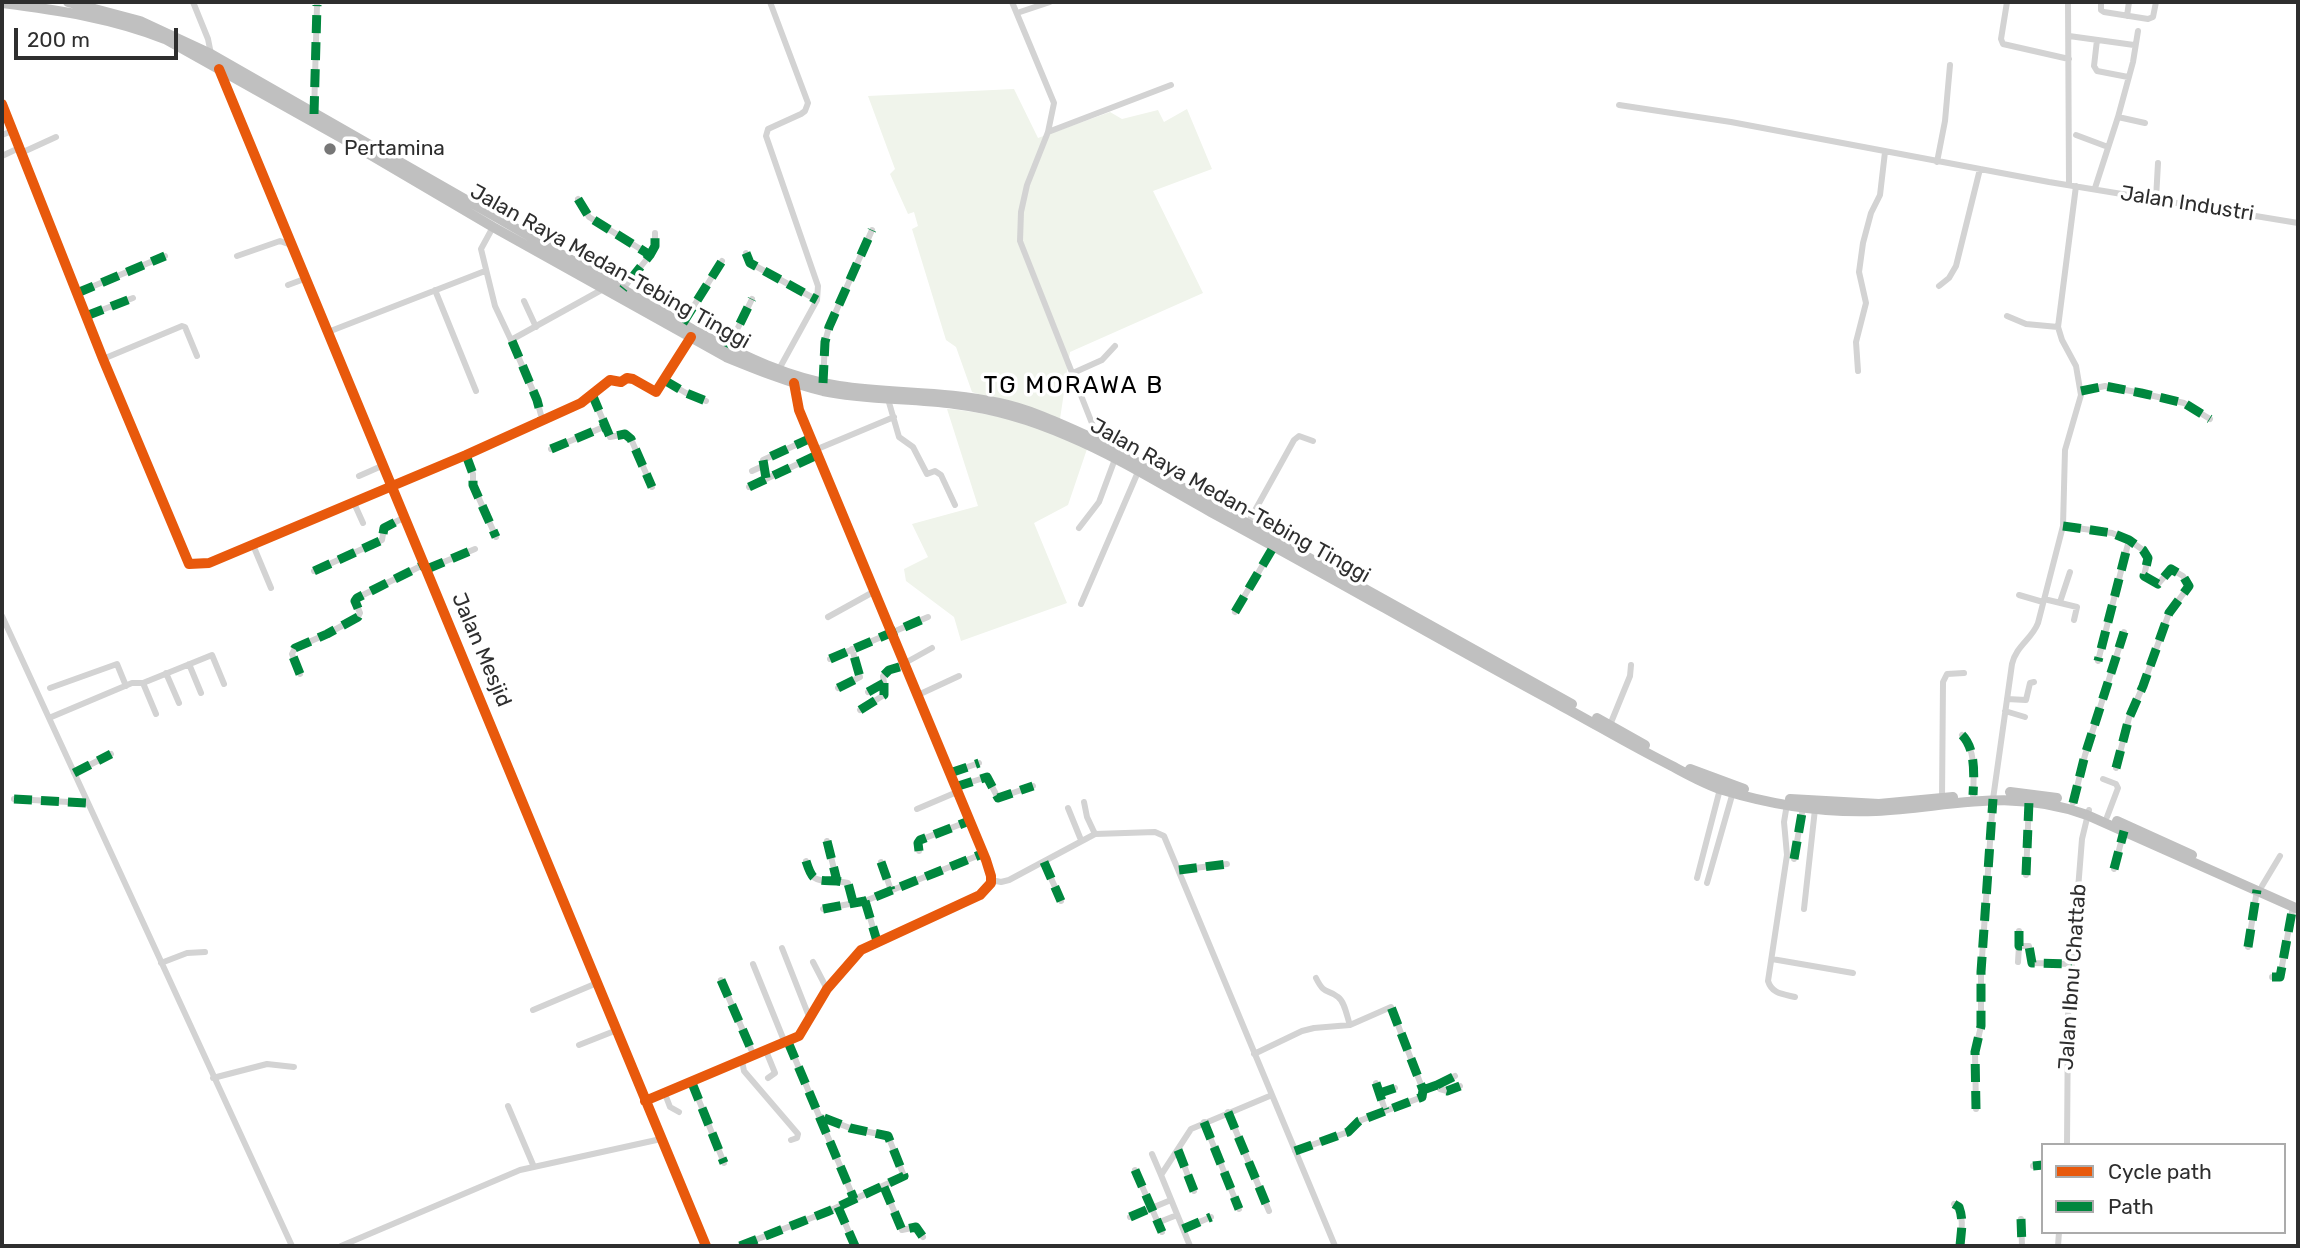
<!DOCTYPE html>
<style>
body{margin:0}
#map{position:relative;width:2300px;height:1248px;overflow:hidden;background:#fff;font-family:Rubik,sans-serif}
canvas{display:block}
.frame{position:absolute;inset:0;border:4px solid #2e2e2e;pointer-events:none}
.legend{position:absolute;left:2041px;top:1143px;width:245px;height:91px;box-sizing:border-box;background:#fff;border:2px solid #ababab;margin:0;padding:9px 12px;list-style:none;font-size:21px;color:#2e2e2e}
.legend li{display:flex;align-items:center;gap:14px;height:35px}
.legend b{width:35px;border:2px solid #ababab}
.scale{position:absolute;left:14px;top:28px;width:164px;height:32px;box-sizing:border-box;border:4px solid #2e2e2e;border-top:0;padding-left:9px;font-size:21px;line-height:24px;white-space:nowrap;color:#2e2e2e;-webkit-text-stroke:5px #fff;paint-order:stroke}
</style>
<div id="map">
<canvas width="2300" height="1248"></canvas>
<div class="frame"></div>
<ul class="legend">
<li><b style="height:9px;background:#e8590c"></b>Cycle path</li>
<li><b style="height:9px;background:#00873e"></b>Path</li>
</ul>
<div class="scale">200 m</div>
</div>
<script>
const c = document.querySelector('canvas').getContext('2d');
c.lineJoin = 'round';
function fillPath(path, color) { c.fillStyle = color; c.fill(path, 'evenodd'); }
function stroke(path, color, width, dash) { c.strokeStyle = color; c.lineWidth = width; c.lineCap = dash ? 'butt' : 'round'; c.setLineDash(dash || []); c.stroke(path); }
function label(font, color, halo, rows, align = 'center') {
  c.font = font + ' Rubik,sans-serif'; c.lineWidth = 7; c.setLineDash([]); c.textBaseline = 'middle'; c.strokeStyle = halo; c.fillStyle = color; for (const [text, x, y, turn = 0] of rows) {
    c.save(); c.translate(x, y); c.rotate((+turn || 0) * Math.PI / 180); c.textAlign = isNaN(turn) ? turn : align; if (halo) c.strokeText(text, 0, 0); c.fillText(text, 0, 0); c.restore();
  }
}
fillPath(new Path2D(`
 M 1014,89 L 1038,138 L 1110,112 L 1122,119 L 1158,110 L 1164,122 L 1187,109 L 1212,169 L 1153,191 L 1203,293 L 1070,352 L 1060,419 L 972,392 L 956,347 L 946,340 L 912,229 L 918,226 L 914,212 L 908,214 L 890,174 L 895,169 L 868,96 Z
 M 947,409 C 997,413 1042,427 1087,449 L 1068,505 L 1034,523 L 1067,603 L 961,641 L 954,617 L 906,581 L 904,569 L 928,557 L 912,524 L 978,506 Z`), '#f0f4eb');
stroke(new Path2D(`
 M 193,2 L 208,39 L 211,54
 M 770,2 L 808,103 L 805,111 L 801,114 L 768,129 L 766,136 L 818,286 L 817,300 L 778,371
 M 1012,2 L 1054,103 L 1048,132 L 1027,185 L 1021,212 L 1020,241 L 1099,441
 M 2007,2 L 2001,39 L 2003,44 L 2069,59
 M 2068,2 L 2069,185
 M 2101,2 L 2101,10 L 2104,12 L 2148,19 L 2153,17 L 2156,2
 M 1017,13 L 1050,2
 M 2127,16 L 2129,2
 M 2069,36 L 2134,45
 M 2097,40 L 2094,66 L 2097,71 L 2128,77
 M 220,71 L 706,1246
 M 2,104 L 103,359 L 189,564 L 209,563 L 466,455 L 581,403 L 610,380 L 621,382 L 627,378 L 633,379 L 656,392 L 691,337
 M 1619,105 L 1731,122 L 2049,182 L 2298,223
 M 314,114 L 317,5
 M 2118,117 L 2145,123
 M 1048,132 L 1171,85
 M 2,135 L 12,131
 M 2076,135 L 2108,147
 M 21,153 L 56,137
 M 2,156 L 19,148
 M 1937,162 L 1945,121 L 1950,65
 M 2095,188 L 2118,117 L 2133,62 L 2138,31
 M 578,199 L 589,217 L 650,255 L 623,289
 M 2156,199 L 2158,163
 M 493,227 L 481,249 L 495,306 L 511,340
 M 746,253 L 750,263 L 817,300
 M 650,255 L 655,246 L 655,233
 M 237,256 L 280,241 L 291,245
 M 288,285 L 307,278
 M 1939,286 L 1949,278 L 1956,266 L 1980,169
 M 435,290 L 476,391
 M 77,293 L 165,256
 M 524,301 L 536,327
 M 86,316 L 133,298
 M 2007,316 L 2026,324 L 2058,327
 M 683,323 L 722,261
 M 328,332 L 485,271
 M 728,348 L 752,299
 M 103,359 L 182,326 L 185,327 L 197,356
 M 1858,371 L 1856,342 L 1866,303 L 1859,272 L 1863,243 L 1871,213 L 1880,195 L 1885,152
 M 1073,373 L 1102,360 L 1115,346
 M 664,380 L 686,393 L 706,401
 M 823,383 L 825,342 L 829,327 L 872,230
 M 2081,391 L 2105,386 L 2141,393 L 2184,403 L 2210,419
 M 592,394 L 610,437 L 625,434 L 631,439 L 652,487
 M 888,399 L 899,437 L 913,447 L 927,474 L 935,471 L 941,475 L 955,505
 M 542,419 L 537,400 L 511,340 L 605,288
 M 551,449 L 606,426
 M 815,450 L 894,417
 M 466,455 L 473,474 L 473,485 L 496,537
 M 752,471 L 763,466
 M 359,476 L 384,465
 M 766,478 L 763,460 L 811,438
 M 749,487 L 817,455
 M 354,503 L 363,523
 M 1248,523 L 1294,440 L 1299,436 L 1313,441
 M 2063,526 L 2112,533 L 2129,540 L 2098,661
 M 1079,528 L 1099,502 L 1115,459
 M 253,545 L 271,588
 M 427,569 L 475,549
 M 314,571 L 382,540 L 384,528 L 405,517
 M 2019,595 L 2043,602
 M 2044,599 L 2077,607 L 2074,620
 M 2060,602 L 2070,572
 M 1081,604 L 1138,472
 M 1235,612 L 1274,546
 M 2,616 L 292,1246
 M 828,617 L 875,591
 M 830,659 L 928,617
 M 905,663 L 932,648
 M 189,664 L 201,693
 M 166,673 L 179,703
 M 300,674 L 292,654 L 295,648 L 327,634 L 358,617 L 360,613 L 355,601 L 357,598 L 425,564
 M 143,683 L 156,714
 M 50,688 L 117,664 L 126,686
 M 838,688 L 860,677 L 852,649
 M 868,692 L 884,683 L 883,676 L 889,670 L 906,665
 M 918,695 L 959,676
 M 2007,699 L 2026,700 L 2030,683 L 2034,682
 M 860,710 L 884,695 L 884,683
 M 2005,711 L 2025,717
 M 49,718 L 132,683 L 143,683 L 212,655 L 224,684
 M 1610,725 L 1630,676 L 1631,665
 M 1962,735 C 1976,749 1974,776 1973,795
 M 2116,768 L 2129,718 L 2143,686 L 2169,613 L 2189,586 L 2183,576 L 2171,569 L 2158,584 L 2144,576 L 2148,558 L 2143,550 L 2129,540
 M 74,773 L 111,754
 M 950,773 L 979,763
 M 2103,779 L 2116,784 L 2118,788 L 2107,817
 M 955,787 L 987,777 L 998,798 L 1033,786
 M 14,799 L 87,803
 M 1942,799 L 1943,682 L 1947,674 L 1964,673
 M 1084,802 L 1087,817 L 1095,834
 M 2073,803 L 2085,755 L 2124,632
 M 1787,804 L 1784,822 L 1787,855 L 1768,981 C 1772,994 1783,994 1795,997
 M 1068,808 L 1081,840
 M 917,809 L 957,792
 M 827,841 L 837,881 L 848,883 L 853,902
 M 919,851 L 918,843 L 920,840 L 969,821
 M 1794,859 L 1803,807
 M 806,861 C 813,883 815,880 837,881
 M 881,862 L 891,890
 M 1044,862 L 1061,901
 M 2114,869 L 2124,831
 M 1179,870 L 1227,864
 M 2026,875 L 2029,801
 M 1697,878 L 1720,789
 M 991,880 L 1001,882 L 1009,880 L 1095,834 L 1155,832 L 1164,836 L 1335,1246
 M 1707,883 L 1733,792
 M 2262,886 L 2280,856
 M 865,901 L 877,941
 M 823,909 L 865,901 L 982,854
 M 1804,909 L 1815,809
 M 2019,931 L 2019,946 L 2029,946 L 2032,963 L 2072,964
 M 2248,947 L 2257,890
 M 782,948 L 810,1019
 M 1772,959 L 1853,973
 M 813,962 L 827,989
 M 2018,962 L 2019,946
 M 161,963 L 187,953 L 205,952
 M 753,964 L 785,1043
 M 2272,977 L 2280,977 L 2293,906
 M 1316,978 C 1325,996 1327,988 1338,997 C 1345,1002 1347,1017 1350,1025
 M 721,980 L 754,1056
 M 533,1010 L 597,983
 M 788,1042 L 854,1199
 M 579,1045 L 617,1030
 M 766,1051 L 775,1073 L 768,1078
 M 1254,1054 L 1302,1031 L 1314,1028 L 1350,1025 L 1391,1007 L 1423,1090 L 1422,1097 L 1359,1121 L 1348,1132 L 1295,1151
 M 742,1061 L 744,1071 L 798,1134 L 797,1138 L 791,1140
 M 213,1078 L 267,1064 L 294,1067
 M 692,1083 L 724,1163
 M 1376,1083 L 1385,1110
 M 1437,1085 L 1455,1076
 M 1423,1090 L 1437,1085 L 1440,1089 L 1447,1091 L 1460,1086
 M 1380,1093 L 1395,1088
 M 665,1094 L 670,1107 L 679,1112
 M 645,1101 L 799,1036 L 827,989 L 861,950 L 980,895 L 991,883 L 991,876 L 986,860 L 799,410 L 794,383
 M 508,1106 L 534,1167
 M 1976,1109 L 1975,1052 L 1981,1026 L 1981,972 L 1993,799 L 2012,664 C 2016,646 2032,639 2038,623 L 2063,526 L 2065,450 L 2081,395 L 2076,366 L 2062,340 L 2058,327 L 2076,186
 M 1228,1112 L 1269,1211
 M 1204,1122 L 1239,1209
 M 2067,1145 L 2068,1015 L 2082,839 L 2089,810
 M 1178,1150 L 1194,1191
 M 1152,1154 L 1161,1175
 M 2033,1166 L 2043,1165
 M 1135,1170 L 1162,1232
 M 884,1187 L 902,1230 L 916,1227 L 923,1237
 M 1954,1204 L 1959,1207 C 1964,1221 1961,1232 1960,1246
 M 838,1207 L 855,1246
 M 1130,1217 L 1171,1200
 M 2021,1219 L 2022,1246
 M 1157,1223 L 1177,1215
 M 1183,1229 L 1211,1217
 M 341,1246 L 520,1170 L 661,1139
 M 740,1246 L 829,1211 L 904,1176 L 888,1136 L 850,1128 L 819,1116
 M 1190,1246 L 1161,1175 L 1191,1129 L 1272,1095
 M 2058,1246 L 2059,1232`), '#d3d3d3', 6);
stroke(new Path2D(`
 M 68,2 L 140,21 L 211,54 L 699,333 C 744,356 788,378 839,386 C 892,394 946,391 999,403 C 1033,410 1067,427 1099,441 L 1572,704
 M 2,3 C 58,10 112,18 165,39 L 345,140 L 493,227 L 726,357 C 758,370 790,383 823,391 C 867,400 911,398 955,404 C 995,409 1032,420 1068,436 C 1118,457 1164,486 1211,512 C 1328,575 1443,642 1560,705 C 1597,725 1632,746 1670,765 C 1687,774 1704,784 1723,790 C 1772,805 1825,813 1876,811 C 1951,807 2012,787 2087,815 L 2298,909
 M 1597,718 L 1645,745
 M 1690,769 L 1744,789
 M 2010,792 L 2057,798
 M 1790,799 L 1879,804 L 1953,797
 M 2117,821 L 2192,855`), '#c0c0c0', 10);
stroke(new Path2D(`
 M 314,114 L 317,5
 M 578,199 L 589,217 L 650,255 L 623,289
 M 746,253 L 750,263 L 817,300
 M 650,255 L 655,246 L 655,233
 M 77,293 L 165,256
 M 86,316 L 133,298
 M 683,323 L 722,261
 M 512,341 L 537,400 L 542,419
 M 728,348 L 752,299
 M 664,380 L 686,393 L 706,401
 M 823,383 L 825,342 L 829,327 L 872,230
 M 2081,391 L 2105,386 L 2141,393 L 2184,403 L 2210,419
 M 592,394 L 610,437 L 625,434 L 631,439 L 652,487
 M 551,449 L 606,426
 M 466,455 L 473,474 L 473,485 L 496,537
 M 766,478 L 763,460 L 811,438
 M 749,487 L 817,455
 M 2063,526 L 2112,533 L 2129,540 L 2098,661
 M 427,569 L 475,549
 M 314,571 L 382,540 L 384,528 L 405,517
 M 1235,612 L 1274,546
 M 830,659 L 928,617
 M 300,674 L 292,654 L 295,648 L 327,634 L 358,617 L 360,613 L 355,601 L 357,598 L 425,564
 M 838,688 L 860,677 L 852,649
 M 868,692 L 884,683 L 883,676 L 889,670 L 906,665
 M 860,710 L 884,695 L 884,683
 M 1962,735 C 1976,749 1974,776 1973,795
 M 2116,768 L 2129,718 L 2143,686 L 2169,613 L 2189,586 L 2183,576 L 2171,569 L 2158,584 L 2144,576 L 2148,558 L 2143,550 L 2129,540
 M 74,773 L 111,754
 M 950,773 L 979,763
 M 955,787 L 987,777 L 998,798 L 1033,786
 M 14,799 L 87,803
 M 2073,803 L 2085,755 L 2124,632
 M 827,841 L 837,881 L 848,883 L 853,902
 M 919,851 L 918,843 L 920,840 L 969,821
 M 1794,859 L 1803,807
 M 806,861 C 813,883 815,880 837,881
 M 881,862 L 891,890
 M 1044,862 L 1061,901
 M 2114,869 L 2124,831
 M 1179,870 L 1227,864
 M 2026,875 L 2029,801
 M 865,901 L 877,941
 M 823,909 L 865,901 L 982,854
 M 2019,931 L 2019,946 L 2029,946 L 2032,963 L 2072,964
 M 2248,947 L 2257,890
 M 2272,977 L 2280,977 L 2293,906
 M 721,980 L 754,1056
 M 788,1042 L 854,1199
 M 692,1083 L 724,1163
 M 1376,1083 L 1385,1110
 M 1437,1085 L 1455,1076
 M 1423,1090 L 1437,1085 L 1440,1089 L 1447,1091 L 1460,1086
 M 1380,1093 L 1395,1088
 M 1976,1109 L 1975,1052 L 1981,1026 L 1981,972 L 1993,799
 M 1228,1112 L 1269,1211
 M 1204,1122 L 1239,1209
 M 1178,1150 L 1194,1191
 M 1295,1151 L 1348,1132 L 1359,1121 L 1422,1097 L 1423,1090 L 1391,1007
 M 2033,1166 L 2043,1165
 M 1135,1170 L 1162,1232
 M 884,1187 L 902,1230 L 916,1227 L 923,1237
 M 1954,1204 L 1959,1207 C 1964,1221 1961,1232 1960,1246
 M 838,1207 L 855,1246
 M 1130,1217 L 1151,1208
 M 2021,1219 L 2022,1246
 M 1183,1229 L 1211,1217
 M 740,1246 L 829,1211 L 904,1176 L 888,1136 L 850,1128 L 819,1116`), '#00873e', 9, [18, 9]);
stroke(new Path2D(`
 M 219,69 L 706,1246
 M 2,104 L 103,359 L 189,564 L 209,563 L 466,455 L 581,403 L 610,380 L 621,382 L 627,378 L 633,379 L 656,392 L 691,337
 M 645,1101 L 799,1036 L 827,989 L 861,950 L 980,895 L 991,883 L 991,876 L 986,860 L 799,410 L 794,383`), '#e8590c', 10);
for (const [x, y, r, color] of [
 [330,149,7,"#777"]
]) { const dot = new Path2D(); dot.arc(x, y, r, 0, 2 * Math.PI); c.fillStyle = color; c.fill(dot); stroke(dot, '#fff', 2.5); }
label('21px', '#2e2e2e', '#fff', [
 ["Pertamina",344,149]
], 'left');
label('21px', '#2e2e2e', '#fff', [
 ["Jalan Industri",2187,204,9],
 ["Jalan Raya Medan-Tebing Tinggi",610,267,29],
 ["Jalan Raya Medan-Tebing Tinggi",1230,501,29],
 ["Jalan Mesjid",481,650,67],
 ["Jalan Ibnu Chattab",2073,977,-86]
]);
c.letterSpacing = '2px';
label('24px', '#000', '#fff', [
 ["TG MORAWA B",1074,386]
]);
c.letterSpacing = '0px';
</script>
